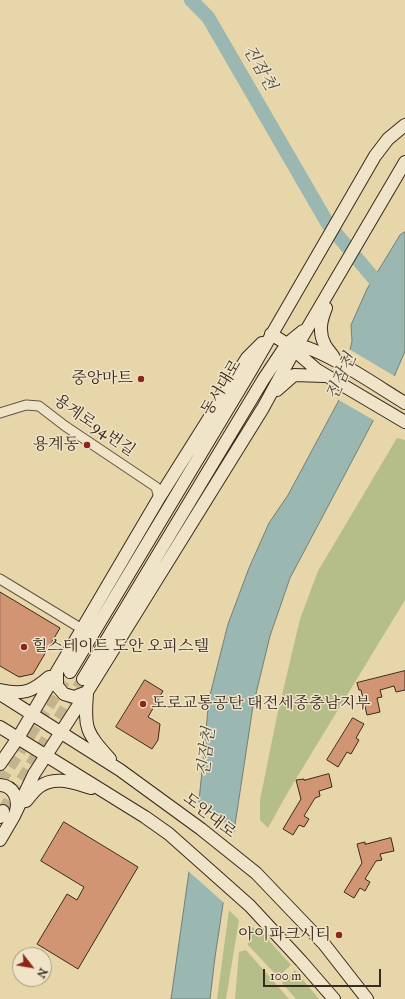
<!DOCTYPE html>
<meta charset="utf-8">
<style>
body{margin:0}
#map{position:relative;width:405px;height:999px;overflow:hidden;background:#e6d6a9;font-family:"IM FELL Great Primer",serif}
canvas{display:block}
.north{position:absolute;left:12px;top:947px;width:40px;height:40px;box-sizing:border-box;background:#efe4c7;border:1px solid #a79a84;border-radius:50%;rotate:121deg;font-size:11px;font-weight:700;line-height:16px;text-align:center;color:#3a2a1f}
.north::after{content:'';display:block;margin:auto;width:14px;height:18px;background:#8f2418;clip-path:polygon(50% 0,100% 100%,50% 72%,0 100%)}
.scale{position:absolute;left:263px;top:969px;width:118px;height:18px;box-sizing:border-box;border:2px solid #3a2a1f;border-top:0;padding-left:5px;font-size:12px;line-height:14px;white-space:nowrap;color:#3a2a1f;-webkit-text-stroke:3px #efe4c7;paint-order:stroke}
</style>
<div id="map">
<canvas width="405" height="999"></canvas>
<div class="north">N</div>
<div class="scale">100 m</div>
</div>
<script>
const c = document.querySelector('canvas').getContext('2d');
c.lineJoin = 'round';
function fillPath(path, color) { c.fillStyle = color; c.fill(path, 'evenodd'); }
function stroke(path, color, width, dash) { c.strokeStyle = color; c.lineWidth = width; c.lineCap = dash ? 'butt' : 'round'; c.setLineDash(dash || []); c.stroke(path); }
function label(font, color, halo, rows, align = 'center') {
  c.font = font + ' "IM FELL Great Primer","Noto Serif KR",serif'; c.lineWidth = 3; c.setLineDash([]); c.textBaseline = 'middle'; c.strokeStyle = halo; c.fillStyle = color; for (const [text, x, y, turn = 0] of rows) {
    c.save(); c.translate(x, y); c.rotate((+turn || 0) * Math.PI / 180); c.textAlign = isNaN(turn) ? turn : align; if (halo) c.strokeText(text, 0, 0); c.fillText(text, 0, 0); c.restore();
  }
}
fillPath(new Path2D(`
 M 397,438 L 405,440 L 405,600 L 288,792 L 268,828 L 260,820 L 260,800 L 277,716 L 300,619 L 318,571 Z
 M 229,910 L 239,920 L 226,999 L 217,999 Z
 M 252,927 L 263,934 L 291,965 L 278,977 L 248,945 Z
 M 246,950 L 289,999 L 235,999 L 239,952 Z
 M 295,970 L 319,999 L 296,999 L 282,983 Z`), '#b5be88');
const water = new Path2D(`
 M 405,232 L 405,351 L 385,398 L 362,442 L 290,578 L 270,636 L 253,706 L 215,957 L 210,999 L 171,999 L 199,801 L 209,699 L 228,624 L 249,568 L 269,523 L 288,495 L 338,402 L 352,341 L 351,325 L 367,289 L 400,235 Z`);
fillPath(water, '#9ab7b2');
stroke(water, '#747f77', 1);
fillPath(new Path2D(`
 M 349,349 L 396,377 L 375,421 L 337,399 Z
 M 197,801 L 235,832 L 224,903 L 187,870 Z`), '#e6d6a9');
stroke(new Path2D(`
 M 191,0 L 208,17 L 328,224 L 386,293`), '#9ab7b2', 14);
const building = new Path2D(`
 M 0,592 L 60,628 L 33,674 L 19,677 L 0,666 Z
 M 405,671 L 405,690 L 396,692 L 394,686 L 380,690 L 382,697 L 377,698 L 380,712 L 367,715 L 361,690 L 359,690 L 357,683 Z
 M 145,680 L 163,691 L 148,717 L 160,724 L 158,740 L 152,749 L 116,727 Z
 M 353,718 L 364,724 L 356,738 L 359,740 L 351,754 L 347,752 L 338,767 L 327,760 Z
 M 329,774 L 332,787 L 319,791 L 320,796 L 315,798 L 304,816 L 309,819 L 304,827 L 299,825 L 293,835 L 283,829 L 301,799 L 296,780 L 304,779 L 304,780 Z
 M 64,822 L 138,867 L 78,969 L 37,944 L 67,894 L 77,900 L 84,887 L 41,861 Z
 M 391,838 L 394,851 L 380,854 L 382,860 L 376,861 L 365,879 L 370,882 L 365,891 L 360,888 L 354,898 L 344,892 L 362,863 L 357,844 L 365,842 L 365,844 Z`);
fillPath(building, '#d19574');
stroke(building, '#3a2a1f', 1);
stroke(new Path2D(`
 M 0,782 L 70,672
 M 3,811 L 83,679`), '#c4b48d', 12, [12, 6]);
const street = new Path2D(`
 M 0,413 L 26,405 L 39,406 L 65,426 L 156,487 L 159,498
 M 0,579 L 82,629`);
const secondary = new Path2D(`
 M 326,308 C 321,320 318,332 325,345 C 328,351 333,354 335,360
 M 271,334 L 287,344 L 317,370 L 405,422
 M 290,344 C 319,345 378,387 405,403
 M 277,390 L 294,375 L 324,376
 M 57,672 L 57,686 L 64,694 L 74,697 L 87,692
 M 70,672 L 250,372 L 375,156 L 388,139 L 405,125
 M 83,679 L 263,380 L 287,344 L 303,331
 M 0,690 C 23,695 32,692 49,677
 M 0,694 L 120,770 L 201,829 L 256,873 L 324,944 L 367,999
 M 87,694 C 84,729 86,732 110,759
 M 0,727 L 145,817 L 169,834 L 250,906 L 301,961 L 334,999
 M 0,764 L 18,738 L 159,498 L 247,358 L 262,343
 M 0,785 C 14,786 19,799 16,811
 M 26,801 C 30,797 34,790 39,787 C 55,775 74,783 91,788
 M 0,817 L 3,811
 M 0,840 L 14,816 L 34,774 L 87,692 L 263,408 L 294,351 L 405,162`);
stroke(street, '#655542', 11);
stroke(secondary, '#3a2a1f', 14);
stroke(street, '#efe4c7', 9);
stroke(secondary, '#efe4c7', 12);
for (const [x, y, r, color] of [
 [141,379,4,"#8f2418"],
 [87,445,4,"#8f2418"],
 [24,647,4,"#8f2418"],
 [143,704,4,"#8f2418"],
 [339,935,4,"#8f2418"]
]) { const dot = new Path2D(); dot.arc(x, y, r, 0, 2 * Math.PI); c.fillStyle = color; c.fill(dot); stroke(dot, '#efe4c7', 1.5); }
label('16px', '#3a2a1f', '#efe4c7', [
 ["중앙마트",133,379],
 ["용계동",79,445],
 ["힐스테이트 도안 오피스텔",32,647,"left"],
 ["도로교통공단 대전세종충남지부",151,704,"left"],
 ["아이파크시티",331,935]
], 'right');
label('16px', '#3a2a1f', '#efe4c7', [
 ["동서대로",222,388,-59],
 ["용계로94번길",94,426,35],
 ["도안대로",209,816,38]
]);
label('italic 17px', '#524d44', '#efe4c7', [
 ["진잠천",259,68,60],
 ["진잠천",342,377,-66],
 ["진잠천",207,752,-83]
]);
</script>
